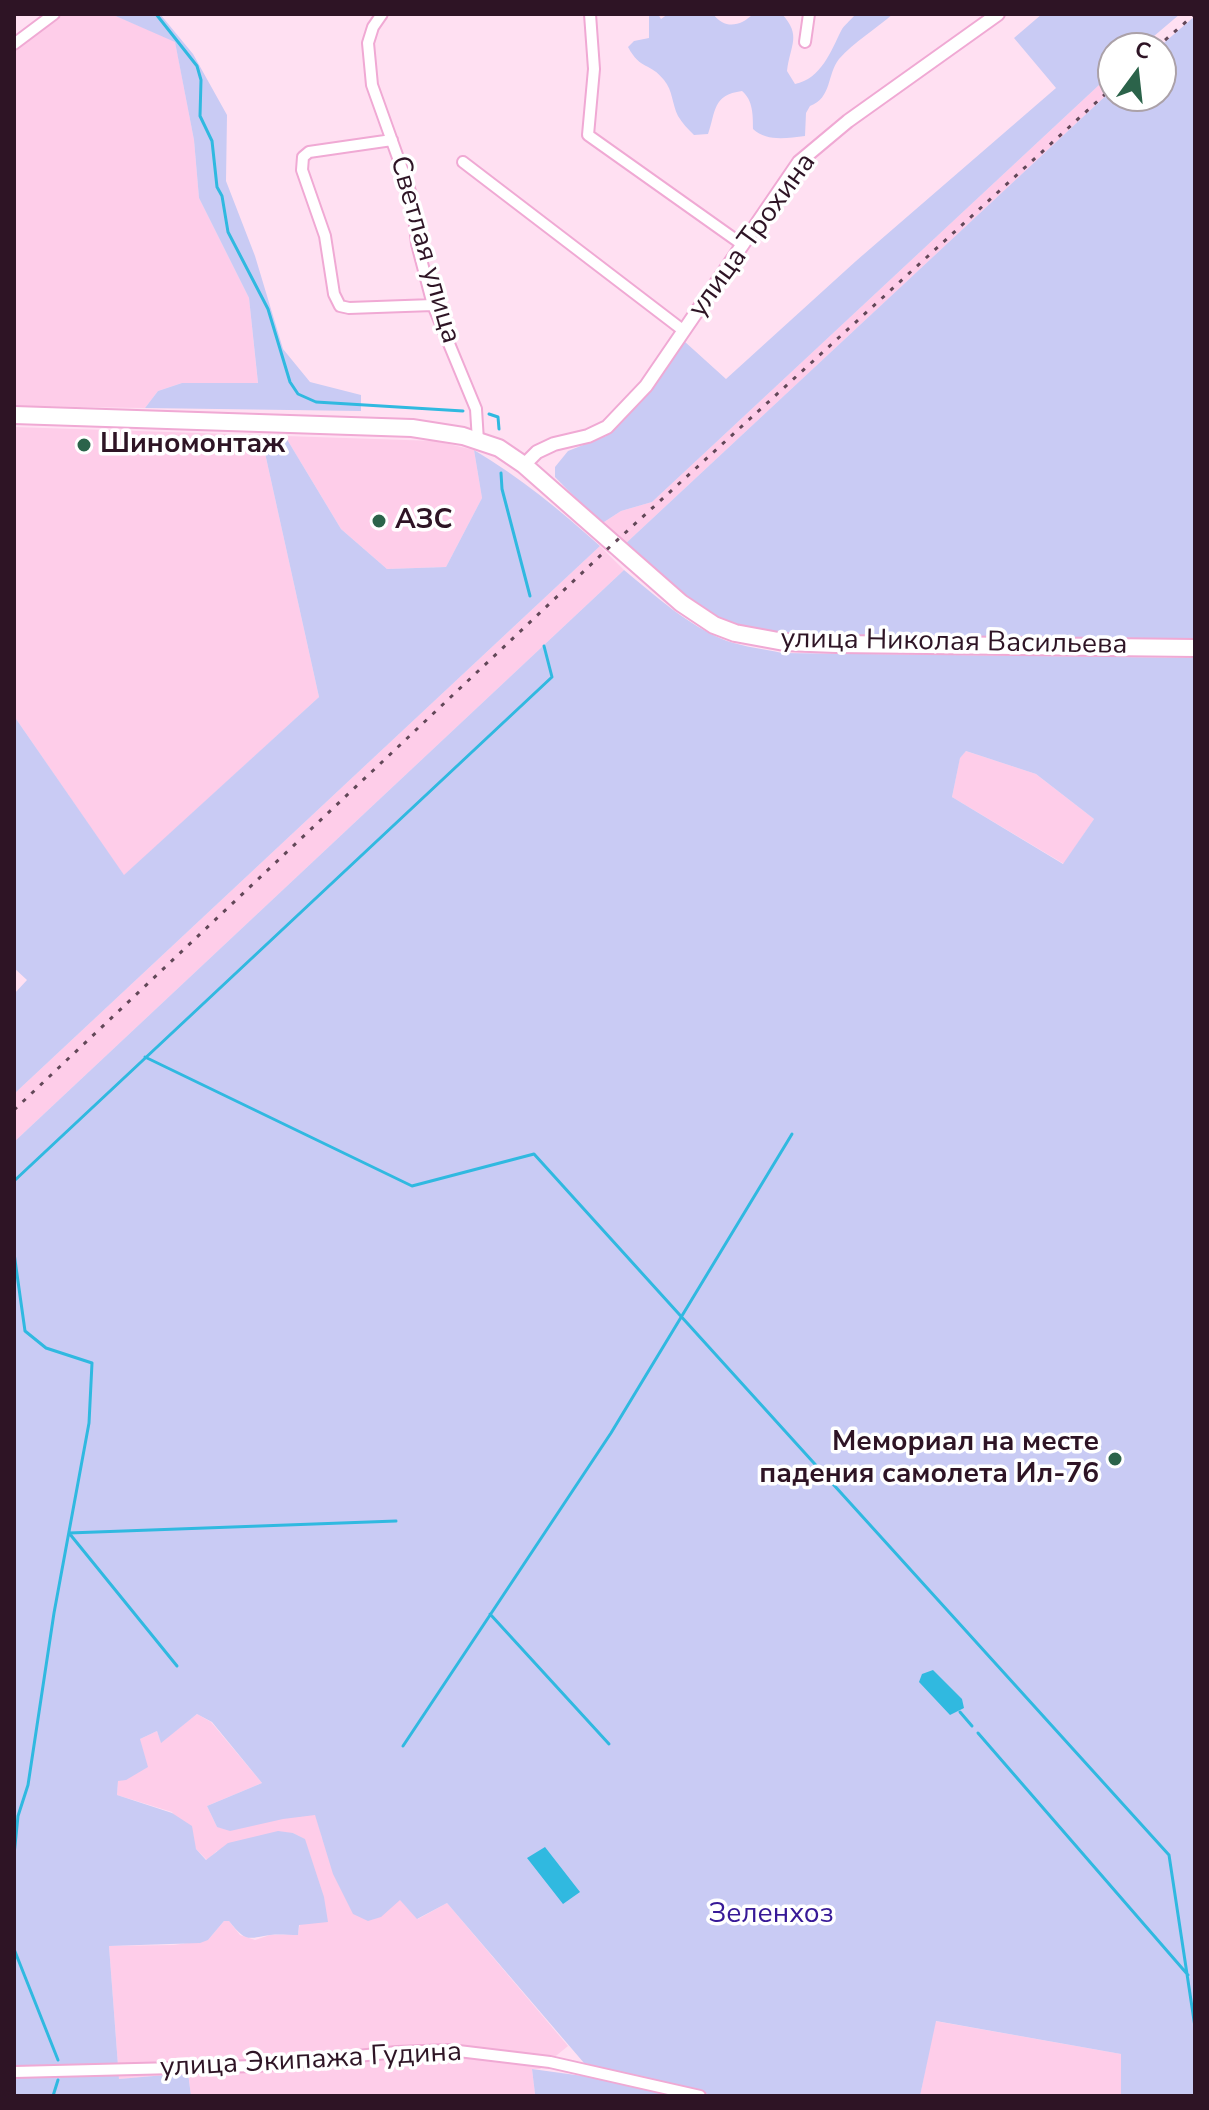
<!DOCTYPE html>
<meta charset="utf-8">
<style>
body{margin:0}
#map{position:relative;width:1209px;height:2110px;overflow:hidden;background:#ffe0f2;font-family:"Nunito Sans",sans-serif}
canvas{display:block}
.frame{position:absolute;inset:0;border:16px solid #2e1425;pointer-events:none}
.north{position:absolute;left:1097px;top:32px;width:80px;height:80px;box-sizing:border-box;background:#fff;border:2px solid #aba1a8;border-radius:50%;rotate:15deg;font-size:22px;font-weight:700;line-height:32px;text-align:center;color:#2e1425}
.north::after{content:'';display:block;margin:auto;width:28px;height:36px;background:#2b634a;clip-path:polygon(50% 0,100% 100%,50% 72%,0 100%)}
</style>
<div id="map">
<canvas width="1209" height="2110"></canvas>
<div class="frame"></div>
<div class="north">С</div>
</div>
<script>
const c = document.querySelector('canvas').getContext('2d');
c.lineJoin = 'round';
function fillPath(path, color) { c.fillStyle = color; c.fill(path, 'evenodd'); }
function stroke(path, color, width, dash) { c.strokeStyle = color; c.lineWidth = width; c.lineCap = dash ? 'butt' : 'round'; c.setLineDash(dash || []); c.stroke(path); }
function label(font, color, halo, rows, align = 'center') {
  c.font = font + ' "Nunito Sans",sans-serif'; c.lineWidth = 7; c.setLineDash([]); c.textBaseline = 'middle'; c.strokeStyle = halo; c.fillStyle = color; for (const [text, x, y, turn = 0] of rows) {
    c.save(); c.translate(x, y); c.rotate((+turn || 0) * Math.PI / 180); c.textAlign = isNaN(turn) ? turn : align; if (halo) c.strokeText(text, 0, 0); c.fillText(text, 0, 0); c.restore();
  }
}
fillPath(new Path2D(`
 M 64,14 L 111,14 L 175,41 L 194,140 L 199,198 L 249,298 L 258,384 L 182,383 L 158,391 L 145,408 L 14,406 L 14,51 Z
 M 1113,72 L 1113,89 L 624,545 L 601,524 L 621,511 L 652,502 Z
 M 14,427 L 261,435 L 319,697 L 124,876 L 14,716 Z
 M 285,436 L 436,441 L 474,450 L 482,498 L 446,567 L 387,569 L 341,529 Z
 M 600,546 L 624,570 L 14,1142 L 14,1094 Z
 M 966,751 L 1036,774 L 1094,819 L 1064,864 L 952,797 L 960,757 Z
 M 197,1714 L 211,1722 L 262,1783 L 207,1806 L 217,1827 L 316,1814 L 322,1838 L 400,1899 L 418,1919 L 447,1903 L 568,2046 L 540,2069 L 532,2069 L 535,2094 L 522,2096 L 191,2096 L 188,2073 L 119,2079 L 109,1946 L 174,1945 L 208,1940 L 224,1921 L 229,1921 L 240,1935 L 255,1940 L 270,1935 L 298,1934 L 311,1861 L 304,1839 L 293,1833 L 217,1851 L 207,1860 L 196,1849 L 172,1812 L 117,1795 L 118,1781 L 140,1739 L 157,1731 L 161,1742 Z
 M 935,2021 L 1121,2054 L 1121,2096 L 920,2096 Z`), '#fecde9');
fillPath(new Path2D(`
 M 111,14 L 160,14 L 193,54 L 227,115 L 226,181 L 255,256 L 283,349 L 310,382 L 361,395 L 361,411 L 145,408 L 158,391 L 182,383 L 258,383 L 249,298 L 199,198 L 194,140 L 175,42 Z
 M 649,14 L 658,14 L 661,19 L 668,14 L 713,14 C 725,30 741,26 753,14 L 782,14 C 802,36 790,45 787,71 L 795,84 C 821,79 831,51 841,31 C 844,25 850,21 854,16 L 893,14 C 877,28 854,42 839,59 C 827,74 832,98 810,106 L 806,113 L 805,136 C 787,138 767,142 753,129 C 753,115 753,100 742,91 C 712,95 716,112 708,134 L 694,135 C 688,129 682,123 678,116 C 672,104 673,91 664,80 C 650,62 641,71 628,47 L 634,41 L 649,38 Z
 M 1042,14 L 1180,14 L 1140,48 L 1113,48 L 1113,72 L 652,502 L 621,511 L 601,524 L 555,477 L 555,467 L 568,451 L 606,436 L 648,394 L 684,341 L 726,379 L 856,261 L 1056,88 L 1014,38 Z
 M 1195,16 L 1195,640 C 1079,638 963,642 847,637 C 807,635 764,637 726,622 C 688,606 656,571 624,545 L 1113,89 L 1113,96 L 1161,96 L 1161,48 L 1158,48 Z
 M 261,435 L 285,436 L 341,529 L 387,569 L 446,567 L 482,498 L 474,450 C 521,478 560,510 600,546 L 14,1094 L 14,994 L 27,980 L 14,968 L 14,716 L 124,875 L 319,697 Z
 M 624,570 C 656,596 688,626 727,641 C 745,647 764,649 782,653 L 1195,658 L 1195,2096 L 1121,2096 L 1121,2054 L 936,2021 L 920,2096 L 716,2096 L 584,2063 L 447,1903 L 417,1919 L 400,1900 L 381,1917 L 368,1921 L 353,1914 L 333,1874 L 315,1815 L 283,1819 L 230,1831 L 217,1827 L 207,1806 L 262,1783 L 212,1722 L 197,1714 L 161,1743 L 157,1731 L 140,1739 L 148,1767 L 126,1780 L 118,1781 L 117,1795 L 172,1813 L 192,1826 L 196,1849 L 206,1860 L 228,1843 L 278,1831 L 293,1833 L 305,1839 L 324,1897 L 328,1922 L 299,1925 L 298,1935 C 289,1935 279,1934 270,1935 C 246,1939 246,1942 229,1921 L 224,1921 L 208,1940 L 200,1943 L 109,1946 L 119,2079 L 188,2073 L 191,2096 L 14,2096 L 14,1142 ZM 966,751 L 1036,774 L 1094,819 L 1063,864 L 952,797 L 960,758 Z
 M 532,2069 L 612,2080 L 676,2096 L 522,2096 L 535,2094 Z`), '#c9cbf4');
fillPath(new Path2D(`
 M 933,1670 L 962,1699 L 964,1708 L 950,1715 L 919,1682 L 922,1674 Z
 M 545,1847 L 580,1892 L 563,1904 L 527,1858 Z`), '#30b9e0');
stroke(new Path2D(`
 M 156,14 L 197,66 L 201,80 L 200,116 L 212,141 L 217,187 L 222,196 L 228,232 L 268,309 L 290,382 L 298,394 L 316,402 L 463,411
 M 489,414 L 498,417 L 499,429
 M 501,473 L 502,489 L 530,596
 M 145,1057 L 412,1186 L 534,1154 L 1169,1855 L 1195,2027
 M 14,1181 L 552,677 L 544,646
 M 14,1253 L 25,1331 L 46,1348 L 92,1363 L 89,1423 L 54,1613 L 28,1785 L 18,1816 L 14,1855
 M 69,1533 L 396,1521
 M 69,1533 L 177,1666
 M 490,1614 L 609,1744
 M 960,1712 L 972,1726
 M 978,1733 L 1188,1975
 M 403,1746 L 611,1433 L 792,1134
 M 14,1949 L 58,2060
 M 53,2096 L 58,2080`), '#30b9e0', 3);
const minor = new Path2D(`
 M 382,14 L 373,27 L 368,43 L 372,85 L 412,197 L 417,244 L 433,305 L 476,409 L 478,441
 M 590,14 L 594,69 L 588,135 L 743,245
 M 805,42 L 809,14
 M 14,44 L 54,14
 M 392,140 L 309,152 L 303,157 L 302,170 L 325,236 L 334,294 L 340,306 L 349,308 L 433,305
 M 463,162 L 684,331
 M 14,2072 L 257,2066 L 397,2052 L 450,2050 L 550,2062 L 700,2096`);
const tertiary = new Path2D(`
 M 524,465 L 537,452 L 554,444 L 588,436 L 607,427 L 646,386 L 799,162 L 848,121 L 998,14`);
const primary = new Path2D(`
 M 14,415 L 412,428 L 463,436 L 499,448 L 524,465 L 681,603 L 714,625 L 735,633 L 784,642 L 836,644 L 1195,648`);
stroke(minor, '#f0a9d4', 14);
stroke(tertiary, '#f0a9d4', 16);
stroke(primary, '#f0a9d4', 20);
stroke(minor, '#fff', 10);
stroke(tertiary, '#fff', 12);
stroke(primary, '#fff', 16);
stroke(new Path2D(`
 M 1156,48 L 1195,14
 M 14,1110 L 602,554 L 1113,87`), '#624758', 3, [4, 8]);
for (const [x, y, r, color] of [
 [84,445,8,"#2b634a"],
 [379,521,8,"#2b634a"],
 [1115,1459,8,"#2b634a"]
]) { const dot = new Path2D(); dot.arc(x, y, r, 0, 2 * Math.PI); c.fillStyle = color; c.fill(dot); stroke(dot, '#fff', 3); }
label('28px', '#2e1425', '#fff', [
 ["улица Трохина",753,236,-54],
 ["Светлая улица",424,250,74],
 ["улица Николая Васильева",954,643,1],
 ["улица Экипажа Гудина",311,2061,-3]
]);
label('bold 28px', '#2e1425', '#fff', [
 ["Шиномонтаж",100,445],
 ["АЗС",395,521],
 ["Мемориал на месте",1099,1443,"right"],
 ["падения самолета Ил-76",1099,1475,"right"]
], 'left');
label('28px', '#371997', '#fff', [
 ["Зеленхоз",771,1915]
]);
</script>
